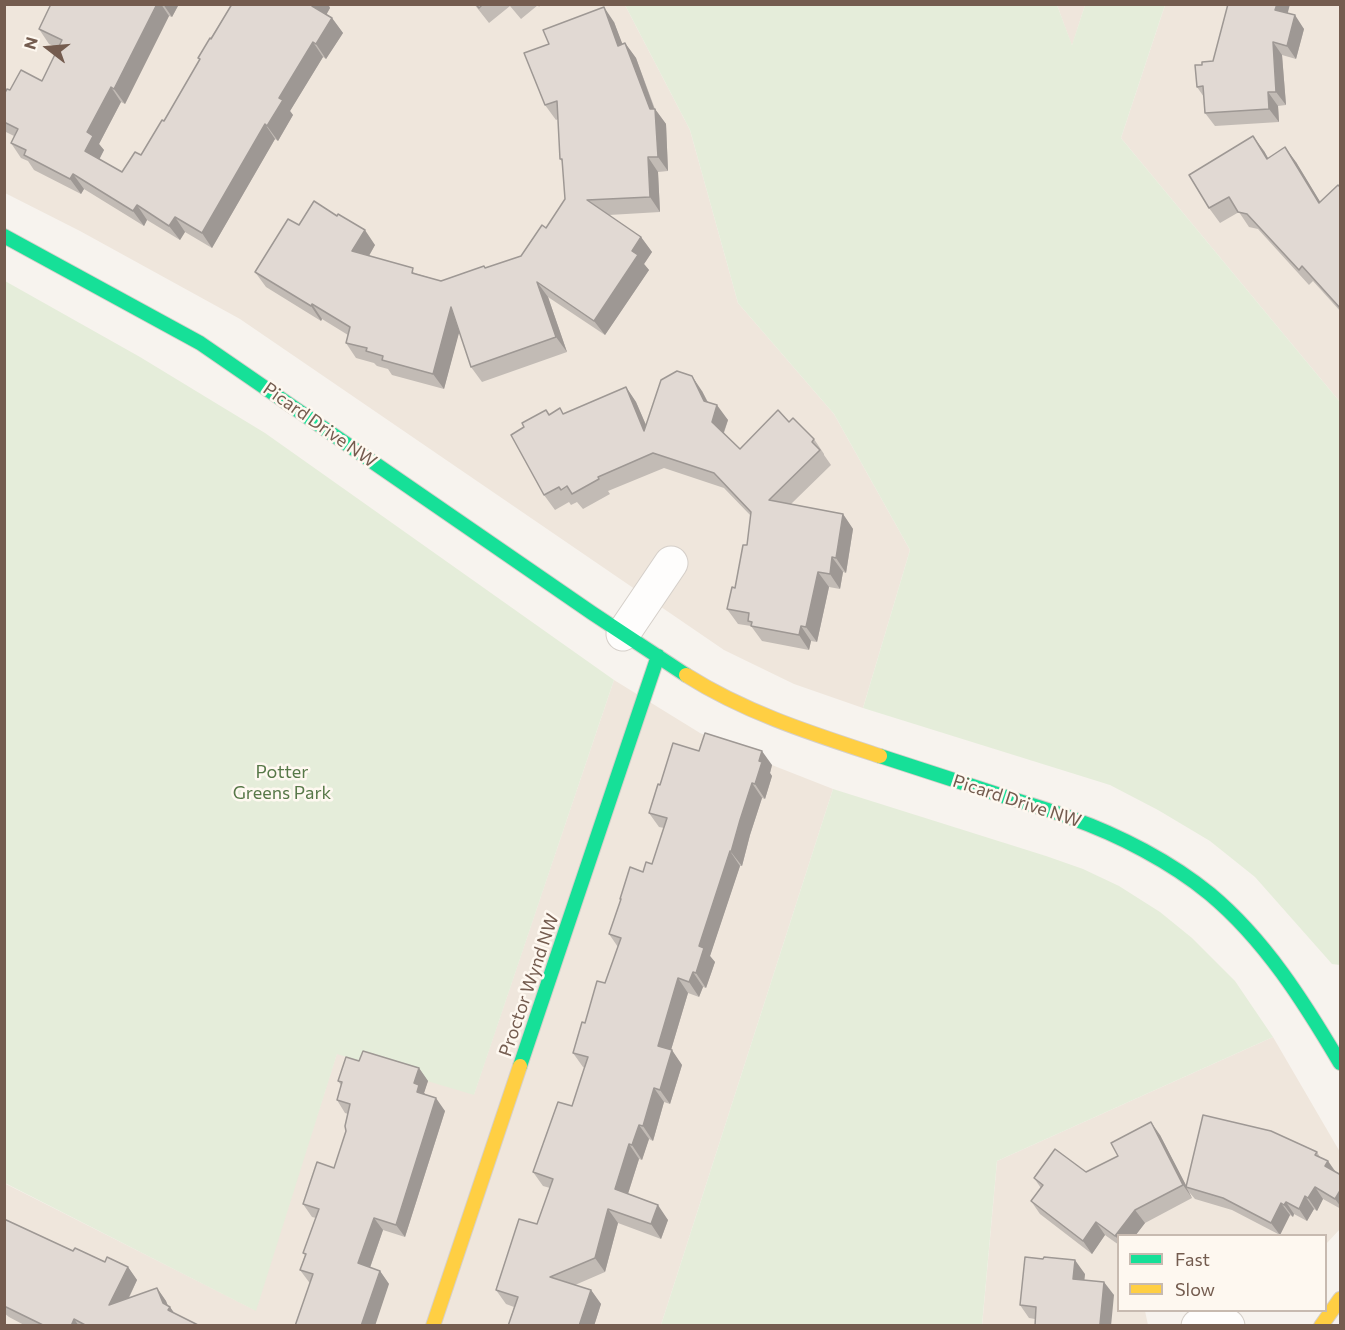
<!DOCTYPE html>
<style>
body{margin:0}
#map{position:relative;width:1345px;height:1330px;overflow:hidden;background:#f7f3ee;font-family:Commissioner,sans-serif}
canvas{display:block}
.frame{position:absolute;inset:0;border:6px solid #745c4f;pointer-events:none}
.legend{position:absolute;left:1117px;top:1234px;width:210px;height:78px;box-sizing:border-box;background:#fef8f0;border:2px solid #c7bab0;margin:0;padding:8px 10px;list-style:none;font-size:18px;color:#745c4f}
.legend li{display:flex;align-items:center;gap:12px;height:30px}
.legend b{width:30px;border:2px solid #c7bab0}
.north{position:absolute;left:18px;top:18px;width:60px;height:60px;-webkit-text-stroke:4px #fef8f0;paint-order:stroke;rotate:286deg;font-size:16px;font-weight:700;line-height:24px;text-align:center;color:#745c4f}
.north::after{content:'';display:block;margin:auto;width:21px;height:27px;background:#745c4f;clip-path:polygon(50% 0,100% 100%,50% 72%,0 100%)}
</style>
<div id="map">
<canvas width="1345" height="1330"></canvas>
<div class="frame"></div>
<ul class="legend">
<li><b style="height:8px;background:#16e098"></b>Fast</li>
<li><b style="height:8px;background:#ffcf43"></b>Slow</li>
</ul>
<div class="north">N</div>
</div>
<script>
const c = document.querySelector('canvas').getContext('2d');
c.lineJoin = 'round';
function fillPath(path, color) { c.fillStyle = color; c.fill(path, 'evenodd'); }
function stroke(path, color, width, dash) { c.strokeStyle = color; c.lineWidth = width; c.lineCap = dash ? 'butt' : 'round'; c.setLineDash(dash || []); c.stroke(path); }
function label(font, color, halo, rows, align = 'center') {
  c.font = font + ' Commissioner,sans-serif'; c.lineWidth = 5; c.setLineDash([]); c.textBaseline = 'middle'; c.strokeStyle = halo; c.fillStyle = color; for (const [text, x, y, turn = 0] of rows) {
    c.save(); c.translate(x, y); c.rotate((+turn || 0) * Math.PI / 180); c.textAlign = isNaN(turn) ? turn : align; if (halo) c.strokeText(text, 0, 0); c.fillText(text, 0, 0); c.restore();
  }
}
fillPath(new Path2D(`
 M 4,5 L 625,5 L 690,130 L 738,303 L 834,414 L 910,550 L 863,708 L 794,684 L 724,650 L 240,319 L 80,231 L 5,193 Z
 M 1057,5 L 1085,5 L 1072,46 Z
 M 1165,5 L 1340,5 L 1340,402 L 1121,138 Z
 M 614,680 L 700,733 L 749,756 L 833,789 L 661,1325 L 5,1325 L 4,1183 L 255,1310 L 337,1053 L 474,1094 Z
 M 1273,1037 L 1340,1152 L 1340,1229 L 1326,1244 L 1326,1236 L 1118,1236 L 1118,1310 L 1145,1311 L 1148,1325 L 982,1326 L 997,1161 Z`), '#efe6dc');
fillPath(new Path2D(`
 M 625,5 L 1057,5 L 1072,45 L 1085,5 L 1165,5 L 1121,138 L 1340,402 L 1340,965 L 1332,964 L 1255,877 L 1210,841 L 1158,810 L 1110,785 L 863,708 L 910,550 L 834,414 L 738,303 L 690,130 Z
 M 5,281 L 140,357 L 265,433 L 614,680 L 474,1095 L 337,1054 L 256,1311 L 5,1183 Z
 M 833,789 L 1046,856 L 1083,869 L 1119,886 L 1160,912 L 1192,938 L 1235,981 L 1273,1037 L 997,1161 L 982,1325 L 661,1325 Z`), '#e5edda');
const street = new Path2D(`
 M 623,634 L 671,563
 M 1198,1326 C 1208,1321 1218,1321 1228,1326`);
const fast = new Path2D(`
 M 4,236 L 200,343 L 592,613 L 686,675
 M 880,756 C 922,770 964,783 1006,797 C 1028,804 1050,810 1071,818 C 1119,835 1171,862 1210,894 C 1265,940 1304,1002 1340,1063
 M 520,1066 L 658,656`);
const slow = new Path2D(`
 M 686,675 C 746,713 813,734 880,756
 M 433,1326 L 520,1066
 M 1321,1326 L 1340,1299`);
stroke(street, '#d5cfc9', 35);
stroke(fast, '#d5cfc9', 16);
stroke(slow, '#d5cfc9', 16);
stroke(street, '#fefdfc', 33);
stroke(fast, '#16e098', 14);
stroke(slow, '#ffcf43', 14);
fillPath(new Path2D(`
 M 51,4 L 179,4 L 172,17 L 169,16 L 125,104 L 121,102 L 99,144 L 104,150 L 99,159 L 122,172 L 141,155 L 164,121 L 200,60 L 198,58 L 232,4 L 328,4 L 330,8 L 326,14 L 332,18 L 343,33 L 326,59 L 323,57 L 290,111 L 293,115 L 278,141 L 275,139 L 212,248 L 185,232 L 180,240 L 147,220 L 144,226 L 84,189 L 81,194 L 34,170 L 28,161 L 21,158 L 11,143 L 14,136 L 4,131 L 4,94 L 10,90 L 42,81 L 58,48 L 49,44 L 39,29 Z
 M 474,4 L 541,4 L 539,7 L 538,5 L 521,19 L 510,6 L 489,23 Z
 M 1228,4 L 1290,4 L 1287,13 L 1304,29 L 1296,59 L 1282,55 L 1286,105 L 1278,106 L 1279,122 L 1215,126 L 1205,113 L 1204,97 L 1197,87 L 1202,65 L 1213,61 Z
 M 614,22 L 622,44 L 625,43 L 636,58 L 655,109 L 666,124 L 668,171 L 658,172 L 660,212 L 609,215 L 641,237 L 652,252 L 644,264 L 649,270 L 605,335 L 548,297 L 567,352 L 482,382 L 471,367 L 459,331 L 444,389 L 392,375 L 388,369 L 377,366 L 374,363 L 356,358 L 346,343 L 348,335 L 322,319 L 321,321 L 266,287 L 255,272 L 299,225 L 375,245 L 369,256 L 418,274 L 441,281 L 484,266 L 486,268 L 521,256 L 546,228 L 565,199 L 563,162 L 560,159 L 558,119 L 556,120 L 545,105 Z
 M 1264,151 L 1268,158 L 1296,162 L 1320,202 L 1341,188 L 1341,312 L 1313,281 L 1309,285 L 1258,229 L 1249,227 L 1239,212 L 1220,223 L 1209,208 Z
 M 626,387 L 636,402 L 646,425 L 702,391 L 708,402 L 728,420 L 724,433 L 740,449 L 789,422 L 814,439 L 824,454 L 824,455 L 831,465 L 791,504 L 843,514 L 853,529 L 846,573 L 843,572 L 840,589 L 829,587 L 817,642 L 811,641 L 809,650 L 762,641 L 751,626 L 738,624 L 727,609 L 735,588 L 747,545 L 751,516 L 724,488 L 664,468 L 608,491 L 610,494 L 583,509 L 577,502 L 571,505 L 569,502 L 555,510 L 544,495 L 524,427 L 546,410 L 549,414 L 564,414 Z
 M 699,751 L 772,765 L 770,773 L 772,776 L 765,799 L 762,798 L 750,835 L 742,866 L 740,866 L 710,956 L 715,962 L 706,988 L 703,987 L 699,997 L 688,993 L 671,1050 L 682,1065 L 670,1104 L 664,1102 L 653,1141 L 649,1139 L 642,1160 L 639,1159 L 628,1194 L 668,1220 L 661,1239 L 618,1223 L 605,1272 L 575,1285 L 591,1290 L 601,1304 L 594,1326 L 508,1326 L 514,1307 L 506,1304 L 496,1290 L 537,1224 L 550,1188 L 543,1186 L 533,1172 L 572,1106 L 585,1068 L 583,1067 L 573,1053 L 585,1023 L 605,983 L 618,947 L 609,934 L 621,900 L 620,899 L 643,872 L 652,864 L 664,828 L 659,827 L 649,813 L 660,785 Z
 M 359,1061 L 419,1068 L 428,1081 L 424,1093 L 445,1111 L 405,1237 L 383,1230 L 370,1268 L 380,1271 L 389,1284 L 310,1283 L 309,1282 L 300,1270 L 305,1255 L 303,1253 L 316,1218 L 312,1217 L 303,1204 L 334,1168 L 346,1131 L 348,1114 L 345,1113 L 337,1100 L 341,1085 L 338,1081 Z
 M 1160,1135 L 1186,1186 L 1317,1152 L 1320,1157 L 1328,1161 L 1336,1172 L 1341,1175 L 1341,1209 L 1323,1199 L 1317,1211 L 1314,1209 L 1307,1221 L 1294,1214 L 1293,1217 L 1290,1215 L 1280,1235 L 1232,1210 L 1195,1199 L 1189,1192 L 1192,1198 L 1145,1223 L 1135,1236 L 1119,1236 L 1119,1245 L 1105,1235 L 1092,1254 L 1040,1214 L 1031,1201 L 1041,1188 L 1034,1178 L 1086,1172 Z
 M 4,1219 L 73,1251 L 105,1262 L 128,1267 L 137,1280 L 129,1298 L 157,1288 L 166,1301 L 168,1306 L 170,1307 L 174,1313 L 200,1326 L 26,1326 L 9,1317 L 4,1313 Z
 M 1085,1274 L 1084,1280 L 1114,1295 L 1035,1319 L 1029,1318 L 1020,1305 Z`), '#c2bbb5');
fillPath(new Path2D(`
 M 157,4 L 161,4 L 169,16 L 125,104 L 114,89 Z
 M 163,4 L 179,4 L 172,17 Z
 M 313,4 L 328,4 L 330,8 L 323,21 L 312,6 Z
 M 1277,4 L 1290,4 L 1285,24 L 1275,10 Z
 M 604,7 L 614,22 L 629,61 L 618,46 Z
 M 1295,15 L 1304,29 L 1296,59 L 1287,46 Z
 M 332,18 L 343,33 L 326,59 L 316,44 Z
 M 313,42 L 323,57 L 290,111 L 293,115 L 278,141 L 267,126 L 279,98 Z
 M 1273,42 L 1282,55 L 1286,105 L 1276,92 Z
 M 625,43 L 636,58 L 655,111 L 655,109 L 666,124 L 668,171 L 658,157 L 650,109 Z
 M 111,87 L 121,102 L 99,144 L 104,150 L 96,166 L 85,151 L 87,132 Z
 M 1268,92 L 1278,106 L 1279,122 L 1269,109 Z
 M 265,124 L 275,139 L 212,248 L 202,233 Z
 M 1253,136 L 1264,151 L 1277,174 L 1267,159 Z
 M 1285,147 L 1296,162 L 1330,218 L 1319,203 Z
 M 648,157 L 658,172 L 660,212 L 650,197 Z
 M 73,174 L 84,189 L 81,194 L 70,179 Z
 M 137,205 L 147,220 L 144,226 L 133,211 Z
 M 175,217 L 185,232 L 180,240 L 169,226 Z
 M 365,230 L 375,245 L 363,266 L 352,251 Z
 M 641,237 L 652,252 L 644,264 L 649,270 L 605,335 L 594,321 L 632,251 Z
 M 537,282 L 548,297 L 567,352 L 556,337 Z
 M 312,304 L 322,319 L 321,321 L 311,306 Z
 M 451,307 L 462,322 L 444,389 L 433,374 Z
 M 692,376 L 702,391 L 714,415 L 717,405 L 728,420 L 722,437 L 712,422 L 704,401 Z
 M 626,387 L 636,402 L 655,446 L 644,431 Z
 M 843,514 L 853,529 L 846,573 L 836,558 Z
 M 832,557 L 843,572 L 840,589 L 830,574 Z
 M 818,572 L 829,587 L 817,642 L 806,627 Z
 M 801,626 L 811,641 L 809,650 L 799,635 Z
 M 762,751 L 772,765 L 770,773 L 772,776 L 765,799 L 755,784 L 759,761 Z
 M 752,783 L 762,798 L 750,835 L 742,866 L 731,852 L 740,820 Z
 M 730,851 L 740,866 L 710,956 L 715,962 L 706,988 L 696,973 L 699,946 Z
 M 693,972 L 703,987 L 699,997 L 689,982 Z
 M 678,978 L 688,993 L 668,1060 L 658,1046 Z
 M 672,1050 L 682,1065 L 670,1104 L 660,1090 Z
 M 419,1068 L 428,1081 L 424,1093 L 428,1097 L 417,1092 L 414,1083 Z
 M 654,1088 L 664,1102 L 653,1141 L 643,1126 Z
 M 436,1098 L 445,1111 L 405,1237 L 396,1225 Z
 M 1151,1122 L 1160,1135 L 1187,1187 L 1186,1187 L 1192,1198 L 1183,1185 Z
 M 639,1125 L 649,1139 L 642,1160 L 632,1145 Z
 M 629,1144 L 639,1159 L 625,1203 L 615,1189 Z
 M 1328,1161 L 1336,1173 L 1325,1166 Z
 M 1315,1187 L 1323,1199 L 1317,1211 L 1308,1198 Z
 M 1341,1189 L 1341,1207 L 1335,1199 Z
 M 1305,1196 L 1314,1209 L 1307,1221 L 1299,1209 Z
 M 1286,1202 L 1294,1214 L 1293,1217 L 1284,1205 Z
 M 1281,1203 L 1290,1215 L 1280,1235 L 1271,1223 Z
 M 658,1205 L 668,1220 L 661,1239 L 651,1224 Z
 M 608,1209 L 618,1223 L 605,1272 L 595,1258 Z
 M 1135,1210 L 1145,1223 L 1135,1236 L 1119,1236 L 1119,1240 L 1115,1236 Z
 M 374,1218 L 383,1230 L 367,1276 L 358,1263 Z
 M 1096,1222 L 1105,1235 L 1092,1254 L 1083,1241 Z
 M 1075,1260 L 1085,1274 L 1083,1293 L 1073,1279 Z
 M 128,1267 L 137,1280 L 119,1318 L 109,1305 Z
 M 380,1271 L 389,1284 L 375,1326 L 361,1326 Z
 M 1104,1282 L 1114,1295 L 1111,1326 L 1100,1324 Z
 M 157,1288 L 166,1301 L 169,1309 L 170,1307 L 179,1320 L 163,1303 Z
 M 591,1290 L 601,1304 L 594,1326 L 579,1326 Z
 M 74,1319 L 79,1326 L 71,1326 Z`), '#9e9894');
const building = new Path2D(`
 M 51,4 L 157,4 L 114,89 L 111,87 L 87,132 L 93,136 L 85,151 L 122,172 L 135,152 L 141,155 L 162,120 L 164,121 L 200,59 L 198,58 L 210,38 L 211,39 L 232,4 L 313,4 L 312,6 L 332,18 L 316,44 L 313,42 L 279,98 L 283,100 L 267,126 L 265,124 L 202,233 L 175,217 L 169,226 L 137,205 L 133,211 L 73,174 L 70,179 L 24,155 L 26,150 L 11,143 L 18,129 L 4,122 L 4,94 L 7,89 L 10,90 L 21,70 L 42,81 L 62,40 L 39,29 Z
 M 476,4 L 483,4 L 479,8 Z
 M 1228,4 L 1277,4 L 1275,10 L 1295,15 L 1287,46 L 1273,42 L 1276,92 L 1268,92 L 1269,109 L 1205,113 L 1203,86 L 1197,87 L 1195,65 L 1202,65 L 1202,62 L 1213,61 Z
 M 604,7 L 618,46 L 625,43 L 650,109 L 655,109 L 658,157 L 648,157 L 650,197 L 587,200 L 641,237 L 632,251 L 638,255 L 594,321 L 537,282 L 556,337 L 471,367 L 451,307 L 433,374 L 382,360 L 383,356 L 366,351 L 367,348 L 346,343 L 350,327 L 312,304 L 311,306 L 255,272 L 288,219 L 299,225 L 314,201 L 337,216 L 338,214 L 365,230 L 352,251 L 413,268 L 412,273 L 441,281 L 484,266 L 485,268 L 521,256 L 542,225 L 546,228 L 565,199 L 562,159 L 560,159 L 557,101 L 545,105 L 524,53 L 549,44 L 543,30 Z
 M 1253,136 L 1267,159 L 1285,147 L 1319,203 L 1338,185 L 1341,188 L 1341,309 L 1302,266 L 1299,270 L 1247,214 L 1238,212 L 1229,197 L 1209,208 L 1189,175 Z
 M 677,371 L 692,376 L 704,401 L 717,405 L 712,422 L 740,449 L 778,410 L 789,422 L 793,418 L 814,439 L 812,442 L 820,450 L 769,500 L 843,514 L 836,558 L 832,557 L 830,574 L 818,572 L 806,627 L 801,626 L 799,635 L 751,626 L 752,622 L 748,621 L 749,613 L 727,609 L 732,587 L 735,588 L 743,545 L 747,545 L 751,512 L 714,473 L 653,453 L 598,477 L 599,479 L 572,494 L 567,486 L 561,490 L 559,487 L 544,495 L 511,435 L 524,427 L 522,423 L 546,410 L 549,415 L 560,408 L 563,414 L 626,387 L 644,431 L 661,380 Z
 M 705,733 L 762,751 L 759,761 L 762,762 L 755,784 L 752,783 L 740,820 L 731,852 L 730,851 L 699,946 L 704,948 L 696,973 L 693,972 L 689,982 L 678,978 L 658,1046 L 672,1050 L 660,1090 L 654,1088 L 643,1126 L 639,1125 L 632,1145 L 629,1144 L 615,1189 L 658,1205 L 651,1224 L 608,1209 L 595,1258 L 550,1277 L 591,1290 L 579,1326 L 508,1326 L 518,1297 L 496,1290 L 519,1219 L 537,1224 L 553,1179 L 533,1172 L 558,1102 L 572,1106 L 583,1072 L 588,1057 L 573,1053 L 582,1022 L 585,1023 L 597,981 L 605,983 L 621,938 L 609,934 L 621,899 L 620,899 L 630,867 L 643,872 L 646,862 L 652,864 L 667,818 L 649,813 L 658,784 L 660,785 L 673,743 L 699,751 Z
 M 363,1051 L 419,1068 L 414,1083 L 419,1085 L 417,1092 L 436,1098 L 396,1225 L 374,1218 L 358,1263 L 380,1271 L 361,1326 L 295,1326 L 313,1274 L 300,1270 L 306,1254 L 303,1253 L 319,1209 L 303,1204 L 317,1162 L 334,1168 L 346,1131 L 345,1126 L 350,1104 L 337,1100 L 342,1082 L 338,1081 L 346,1057 L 359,1061 Z
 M 1203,1115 L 1271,1131 L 1317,1152 L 1315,1155 L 1328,1161 L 1325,1166 L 1341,1175 L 1341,1189 L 1335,1199 L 1315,1187 L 1308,1198 L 1305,1196 L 1299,1209 L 1286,1202 L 1284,1205 L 1281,1203 L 1271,1223 L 1223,1198 L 1186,1187 Z
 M 1151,1122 L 1183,1185 L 1135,1210 L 1115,1236 L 1096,1222 L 1083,1241 L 1031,1201 L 1043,1185 L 1034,1178 L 1055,1149 L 1086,1172 L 1118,1156 L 1111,1143 Z
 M 4,1219 L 73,1251 L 75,1248 L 105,1262 L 107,1257 L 128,1267 L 109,1305 L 157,1288 L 163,1303 L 170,1307 L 168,1310 L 200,1326 L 87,1326 L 74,1319 L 71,1326 L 45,1326 L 4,1306 Z
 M 1025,1257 L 1043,1259 L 1044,1257 L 1075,1260 L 1073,1279 L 1104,1282 L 1100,1324 L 1112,1326 L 1035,1326 L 1036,1307 L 1020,1305 Z`);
fillPath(building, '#e1d9d3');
stroke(building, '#9e9894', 1.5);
label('18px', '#745c4f', '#fef8f0', [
 ["Picard Drive NW",320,425,35],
 ["Picard Drive NW",1017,801,18],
 ["Proctor Wynd NW",529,985,-71]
]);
label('18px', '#577848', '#fef8f0', [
 ["Potter",282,772],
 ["Greens Park",282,793]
]);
</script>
